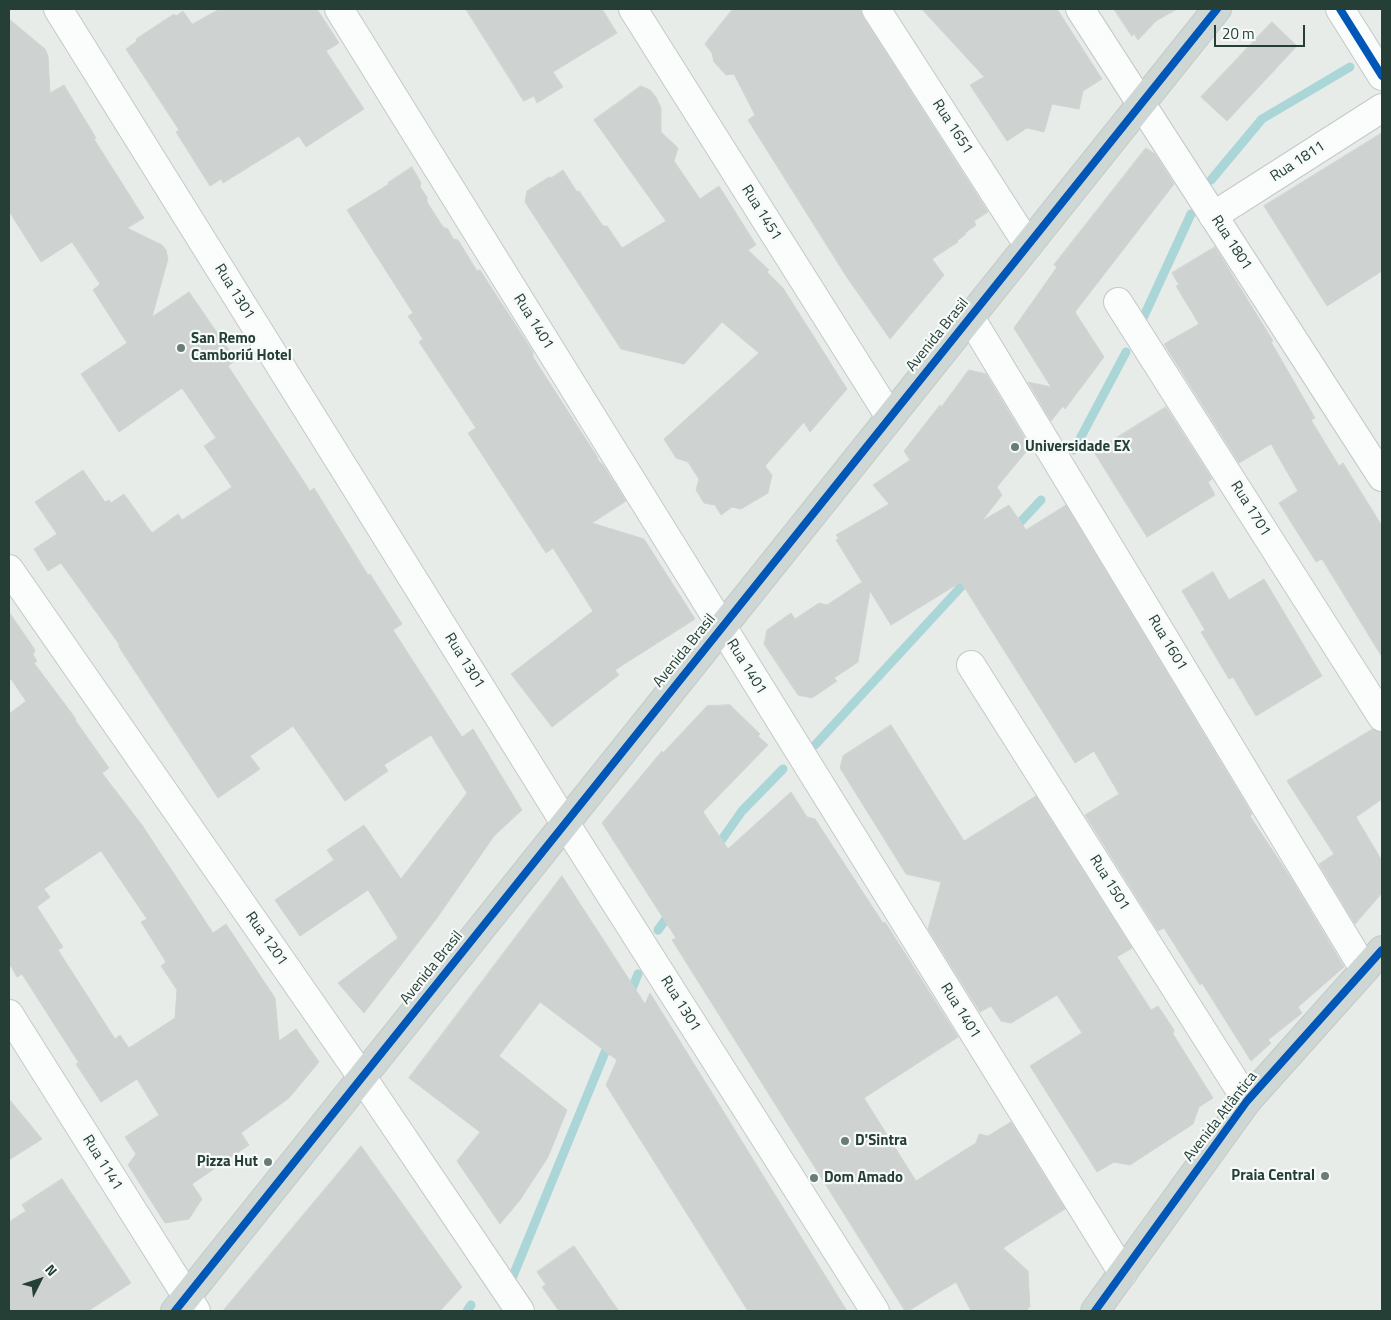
<!DOCTYPE html>
<meta charset="utf-8">
<style>
body{margin:0}
#map{position:relative;width:1391px;height:1320px;overflow:hidden;background:#e7ece9;font-family:"Titillium Web",sans-serif}
canvas{display:block}
.frame{position:absolute;inset:0;border:10px solid #253f36;pointer-events:none}
.north{position:absolute;left:15px;top:1255px;width:50px;height:50px;-webkit-text-stroke:4px #f6faf8;paint-order:stroke;rotate:49deg;font-size:14px;font-weight:700;line-height:20px;text-align:center;color:#253f36}
.north::after{content:'';display:block;margin:auto;width:18px;height:22px;background:#253f36;clip-path:polygon(50% 0,100% 100%,50% 72%,0 100%)}
.scale{position:absolute;left:1214px;top:25px;width:91px;height:22px;box-sizing:border-box;border:2px solid #253f36;border-top:0;padding-left:6px;font-size:15px;line-height:18px;white-space:nowrap;color:#253f36;-webkit-text-stroke:4px #f6faf8;paint-order:stroke}
</style>
<div id="map">
<canvas width="1391" height="1320"></canvas>
<div class="frame"></div>
<div class="north">N</div>
<div class="scale">20 m</div>
</div>
<script>
const c = document.querySelector('canvas').getContext('2d');
c.lineJoin = 'round';
function stroke(path, color, width, dash) { c.strokeStyle = color; c.lineWidth = width; c.lineCap = dash ? 'butt' : 'round'; c.setLineDash(dash || []); c.stroke(path); }
function fillPath(path, color) { c.fillStyle = color; c.fill(path, 'evenodd'); }
function label(font, color, halo, rows, align = 'center') {
  c.font = font + ' "Titillium Web",sans-serif'; c.lineWidth = 4.5; c.setLineDash([]); c.textBaseline = 'middle'; c.strokeStyle = halo; c.fillStyle = color; for (const [text, x, y, turn = 0] of rows) {
    c.save(); c.translate(x, y); c.rotate((+turn || 0) * Math.PI / 180); c.textAlign = isNaN(turn) ? turn : align; if (halo) c.strokeText(text, 0, 0); c.fillText(text, 0, 0); c.restore();
  }
}
stroke(new Path2D(`
 M 1211,180 L 1262,119 L 1350,67
 M 1144,316 L 1191,214
 M 1074,450 L 1126,352
 M 1013,530 L 1041,500
 M 815,745 L 971,576
 M 716,848 L 742,811 L 783,769
 M 658,930 L 671,912
 M 629,996 L 638,974
 M 513,1276 L 610,1040
 M 467,1311 L 471,1305`), '#aad6d8', 9);
const building = new Path2D(`
 M 220,9 L 317,9 L 339,43 L 326,51 L 364,109 L 306,147 L 299,136 L 223,183 L 221,179 L 210,186 L 176,132 L 179,130 L 126,49 L 137,41 L 136,39 L 174,14 L 176,16 L 183,11 L 192,24 Z
 M 466,9 L 602,9 L 617,33 L 553,72 L 563,87 L 537,103 L 534,96 L 524,101 Z
 M 733,9 L 861,9 L 863,17 L 988,212 L 974,221 L 976,225 L 965,233 L 966,234 L 957,241 L 958,242 L 932,259 L 944,275 L 890,339 L 846,276 L 748,120 L 755,115 L 734,74 L 726,75 L 714,62 L 712,53 L 705,44 Z
 M 922,9 L 1057,9 L 1102,79 L 1083,91 L 1079,109 L 1052,104 L 1044,132 L 1027,128 L 1007,141 L 970,85 L 984,77 Z
 M 1114,9 L 1177,9 L 1156,21 L 1138,40 L 1134,34 L 1132,36 Z
 M 9,19 L 45,49 L 48,56 L 50,93 L 64,85 L 96,138 L 94,139 L 144,218 L 127,228 L 162,245 L 166,250 L 168,259 L 152,317 L 189,292 L 236,360 L 228,366 L 310,491 L 314,488 L 368,575 L 370,574 L 402,624 L 393,630 L 462,737 L 473,729 L 522,810 L 494,836 L 437,918 L 364,1013 L 338,983 L 398,938 L 368,890 L 300,936 L 275,900 L 334,860 L 327,850 L 364,825 L 401,879 L 467,793 L 431,735 L 384,765 L 388,771 L 345,801 L 293,726 L 250,756 L 260,769 L 218,798 L 119,647 L 119,644 L 61,563 L 48,571 L 34,549 L 57,534 L 35,502 L 83,470 L 105,502 L 109,500 L 111,503 L 124,494 L 152,533 L 178,514 L 182,520 L 232,487 L 204,446 L 216,438 L 182,388 L 119,432 L 81,374 L 127,343 L 93,290 L 100,284 L 72,242 L 41,262 L 9,211 Z
 M 1272,22 L 1297,46 L 1227,121 L 1201,97 Z
 M 641,86 L 650,90 L 656,97 L 661,108 L 661,132 L 678,148 L 674,161 L 700,199 L 719,186 L 756,245 L 748,250 L 769,270 L 767,272 L 783,288 L 847,389 L 810,432 L 804,422 L 765,466 L 772,475 L 768,493 L 741,509 L 732,507 L 721,515 L 715,505 L 704,503 L 696,490 L 699,479 L 688,462 L 676,458 L 664,439 L 759,353 L 722,322 L 684,364 L 621,349 L 525,202 L 527,191 L 549,177 L 551,178 L 563,170 L 577,192 L 579,191 L 603,226 L 607,226 L 622,248 L 666,221 L 594,120 Z
 M 1382,133 L 1382,271 L 1327,306 L 1264,206 Z
 M 1146,148 L 1155,154 L 1174,184 L 1075,312 L 1104,357 L 1065,409 L 1063,406 L 1051,421 L 1028,382 L 1051,387 L 1014,328 L 1057,267 L 1054,265 Z
 M 412,167 L 421,183 L 420,187 L 427,197 L 427,202 L 443,227 L 448,229 L 453,239 L 458,240 L 477,271 L 480,270 L 533,352 L 533,357 L 598,458 L 597,459 L 603,465 L 626,501 L 592,523 L 644,539 L 695,619 L 615,670 L 619,675 L 552,727 L 511,674 L 593,611 L 553,548 L 546,553 L 468,433 L 476,428 L 419,342 L 423,339 L 408,316 L 413,313 L 347,210 L 389,184 L 388,183 Z
 M 1215,247 L 1273,341 L 1271,342 L 1315,418 L 1311,420 L 1339,466 L 1343,463 L 1382,526 L 1382,657 L 1322,559 L 1316,562 L 1279,503 L 1298,491 L 1271,444 L 1239,463 L 1164,344 L 1199,324 L 1176,286 L 1179,285 L 1172,273 Z
 M 969,370 L 986,374 L 1030,447 L 997,487 L 1002,495 L 982,521 L 1009,505 L 1026,530 L 1066,505 L 1252,814 L 1250,816 L 1292,880 L 1344,967 L 1298,1007 L 1302,1013 L 1268,1040 L 1271,1043 L 1251,1061 L 1202,983 L 1200,985 L 1164,928 L 1158,931 L 1085,815 L 1119,794 L 1094,751 L 1075,763 L 961,582 L 891,625 L 870,591 L 858,662 L 834,678 L 837,681 L 812,698 L 798,695 L 764,644 L 767,630 L 791,613 L 795,619 L 819,603 L 827,605 L 862,582 L 836,540 L 839,538 L 836,535 L 889,504 L 873,485 L 910,460 L 904,451 L 940,405 L 941,407 Z
 M 1166,407 L 1212,479 L 1208,482 L 1215,495 L 1147,537 L 1094,452 Z
 M 1213,572 L 1229,600 L 1264,579 L 1322,676 L 1256,716 L 1233,677 L 1229,679 L 1201,632 L 1205,630 L 1182,591 Z
 M 9,612 L 35,650 L 33,655 L 37,661 L 34,663 L 76,719 L 75,720 L 109,768 L 102,773 L 142,825 L 213,933 L 226,924 L 275,998 L 279,1041 L 296,1029 L 319,1062 L 289,1098 L 241,1133 L 249,1145 L 192,1184 L 202,1199 L 189,1219 L 165,1223 L 128,1165 L 136,1154 L 125,1137 L 159,1115 L 137,1079 L 101,1102 L 76,1064 L 79,1063 L 22,974 L 17,977 L 9,963 L 9,714 L 26,701 L 11,679 L 9,681 ZM 101,851 L 147,919 L 141,922 L 166,962 L 161,966 L 177,990 L 175,1018 L 129,1048 L 120,1035 L 115,1039 L 58,950 L 63,947 L 37,907 L 50,897 L 44,889 Z
 M 730,705 L 760,734 L 758,736 L 768,745 L 703,812 L 728,849 L 791,792 L 807,817 L 815,819 L 883,923 L 885,922 L 958,1037 L 864,1098 L 916,1181 L 976,1143 L 979,1134 L 988,1136 L 1011,1122 L 1065,1209 L 1003,1248 L 1028,1271 L 1030,1307 L 1028,1307 L 1028,1311 L 971,1311 L 956,1282 L 908,1311 L 905,1311 L 672,940 L 676,938 L 602,823 L 662,751 L 663,753 L 707,706 Z
 M 891,725 L 964,841 L 1036,796 L 1132,948 L 1117,957 L 1151,1010 L 1158,1006 L 1174,1030 L 1173,1034 L 1213,1098 L 1199,1107 L 1193,1124 L 1130,1165 L 1114,1162 L 1097,1172 L 1030,1066 L 1082,1033 L 1057,995 L 1011,1023 L 1001,1021 L 991,1006 L 980,1012 L 928,929 L 941,882 L 906,874 L 840,768 L 843,756 Z
 M 1373,729 L 1382,733 L 1382,799 L 1356,817 L 1382,861 L 1382,893 L 1355,924 L 1319,864 L 1334,854 L 1287,781 Z
 M 562,876 L 645,1004 L 650,993 L 847,1311 L 748,1311 L 606,1085 L 617,1060 L 540,1002 L 499,1056 L 567,1110 L 548,1157 L 520,1200 L 500,1224 L 457,1161 L 480,1132 L 409,1078 Z
 M 9,1099 L 42,1139 L 9,1160 Z
 M 361,1146 L 462,1287 L 440,1311 L 223,1311 Z
 M 62,1179 L 131,1283 L 88,1311 L 9,1311 L 9,1222 L 26,1211 L 22,1205 Z
 M 574,1246 L 611,1300 L 619,1311 L 559,1311 L 542,1287 L 546,1285 L 537,1272 Z`);
fillPath(building, '#ced3d1');
stroke(building, '#d0d5d2', 1);
const minor = new Path2D(`
 M 58,9 L 565,823 L 875,1311
 M 339,9 L 1123,1273
 M 633,9 L 890,417
 M 876,9 L 1028,245
 M 1080,9 L 1382,477
 M 1340,9 L 1382,76
 M 1213,216 L 1382,108
 M 1118,302 L 1382,717
 M 970,317 L 1364,969
 M 9,569 L 362,1077 L 520,1311
 M 971,665 L 1247,1101
 M 9,1014 L 196,1311`);
const major = new Path2D(`
 M 175,1311 L 1217,9
 M 1095,1311 L 1247,1101 L 1382,950`);
stroke(minor, '#c4c9c6', 30);
stroke(major, '#c2cac7', 30);
stroke(minor, '#fbfcfc', 28);
stroke(major, '#cfd7d4', 28);
stroke(new Path2D(`
 M 1340,9 L 1382,76
 M 175,1311 L 1217,9
 M 1095,1311 L 1247,1101 L 1382,950`), '#0057b8', 8);
for (const [x, y, r, color] of [
 [181,348,5,"#697c75"],
 [1015,447,5,"#697c75"],
 [845,1141,5,"#697c75"],
 [268,1162,5,"#697c75"],
 [1325,1176,5,"#697c75"],
 [814,1178,5,"#697c75"]
]) { const dot = new Path2D(); dot.arc(x, y, r, 0, 2 * Math.PI); c.fillStyle = color; c.fill(dot); stroke(dot, '#f6faf8', 2); }
label('15px', '#253f36', '#f6faf8', [
 ["Rua 1651",952,127,57],
 ["Rua 1811",1298,162,-33],
 ["Rua 1451",761,213,58],
 ["Rua 1801",1231,243,57],
 ["Rua 1301",234,292,58],
 ["Rua 1401",533,322,58],
 ["Avenida Brasil",938,335,-51],
 ["Rua 1701",1250,509,58],
 ["Rua 1601",1167,643,59],
 ["Avenida Brasil",685,651,-51],
 ["Rua 1301",464,661,58],
 ["Rua 1401",746,667,58],
 ["Rua 1501",1109,883,58],
 ["Rua 1201",266,939,55],
 ["Avenida Brasil",432,968,-51],
 ["Rua 1301",680,1004,58],
 ["Rua 1401",960,1011,58],
 ["Avenida Atlântica",1221,1117,-52],
 ["Rua 1141",102,1163,58]
]);
label('bold 15px', '#253f36', '#f6faf8', [
 ["San Remo",191,339],
 ["Camboriú Hotel",191,356],
 ["Universidade EX",1025,447],
 ["D'Sintra",855,1141],
 ["Pizza Hut",258,1162,"right"],
 ["Praia Central",1315,1176,"right"],
 ["Dom Amado",824,1178]
], 'left');
</script>
